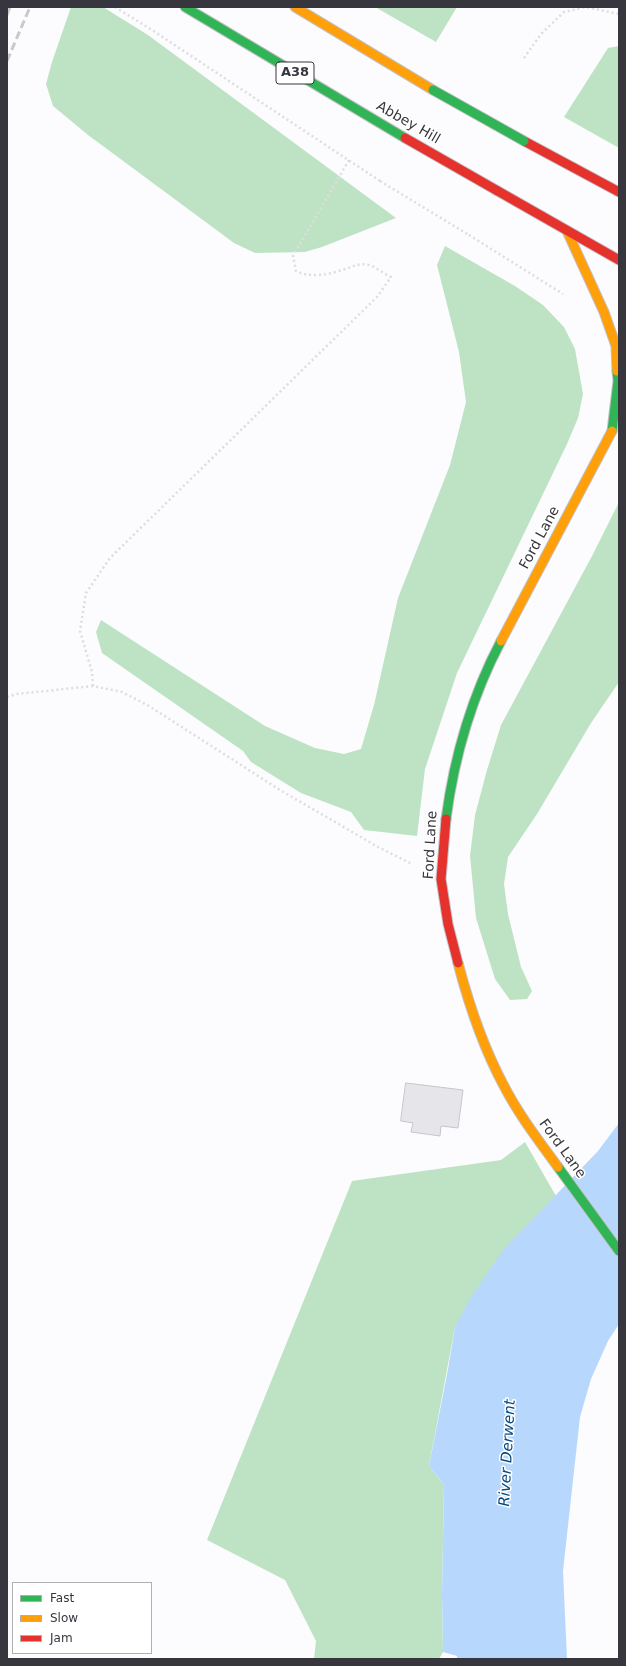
<!DOCTYPE html>
<style>
body{margin:0}
#map{position:relative;width:626px;height:1666px;overflow:hidden;background:#fcfcfe;font-family:"DejaVu Sans",sans-serif}
canvas{display:block}
.frame{position:absolute;inset:0;border:8px solid #37363e;pointer-events:none}
.legend{position:absolute;left:12px;top:1582px;width:140px;height:72px;box-sizing:border-box;background:#fff;border:1px solid #afafb2;margin:0;padding:5px 7px;list-style:none;font-size:12px;color:#37363e}
.legend li{display:flex;align-items:center;gap:8px;height:20px}
.legend b{width:20px;border:1px solid #afafb2}
</style>
<div id="map">
<canvas width="626" height="1666"></canvas>
<div class="frame"></div>
<ul class="legend">
<li><b style="height:5px;background:#30b455"></b>Fast</li>
<li><b style="height:5px;background:#ff9f0a"></b>Slow</li>
<li><b style="height:5px;background:#e5322d"></b>Jam</li>
</ul>
</div>
<script>
const c = document.querySelector('canvas').getContext('2d');
c.lineJoin = 'round';
function fillPath(path, color) { c.fillStyle = color; c.fill(path, 'evenodd'); }
function stroke(path, color, width, dash) { c.strokeStyle = color; c.lineWidth = width; c.lineCap = dash ? 'butt' : 'round'; c.setLineDash(dash || []); c.stroke(path); }
function label(font, color, halo, rows, align = 'center') {
  c.font = font + ' "DejaVu Sans",sans-serif'; c.lineWidth = 3; c.setLineDash([]); c.textBaseline = 'middle'; c.strokeStyle = halo; c.fillStyle = color; for (const [text, x, y, turn = 0] of rows) {
    c.save(); c.translate(x, y); c.rotate((+turn || 0) * Math.PI / 180); c.textAlign = isNaN(turn) ? turn : align; if (halo) c.strokeText(text, 0, 0); c.fillText(text, 0, 0); c.restore();
  }
}
fillPath(new Path2D(`
 M 71,7 L 103,7 L 148,35 L 396,218 L 322,247 L 305,252 L 255,253 L 234,243 L 88,135 L 53,106 L 46,84 L 52,62 Z
 M 375,7 L 457,7 L 436,42 Z
 M 619,46 L 619,148 L 564,117 L 608,48 Z
 M 445,246 L 515,286 L 543,305 L 564,327 L 575,349 L 583,394 L 578,418 L 567,444 L 457,673 L 425,769 L 417,836 L 364,830 L 351,812 L 301,793 L 251,762 L 243,751 L 102,653 L 96,632 L 101,620 L 265,726 L 315,748 L 344,754 L 361,749 L 374,705 L 398,598 L 450,465 L 466,402 L 459,352 L 437,265 Z
 M 619,502 L 619,682 L 591,723 L 537,814 L 508,857 L 504,884 L 508,914 L 521,967 L 532,991 L 527,999 L 510,1000 L 495,979 L 476,918 L 470,856 L 475,815 L 487,770 L 501,725 L 592,556 Z
 M 525,1142 L 556,1196 L 541,1211 L 455,1327 L 429,1466 L 444,1485 L 442,1595 L 443,1652 L 439,1659 L 314,1659 L 316,1641 L 285,1580 L 207,1540 L 352,1181 L 501,1160 Z`), '#bee3c4');
fillPath(new Path2D(`
 M 619,1123 L 619,1324 L 608,1341 L 591,1379 L 580,1417 L 563,1571 L 567,1659 L 457,1659 L 457,1656 L 443,1652 L 442,1595 L 444,1485 L 429,1466 L 448,1369 L 455,1327 L 471,1297 L 504,1249 L 598,1151 Z`), '#b7d8fc');
const building = new Path2D(`
 M 406,1083 L 463,1090 L 458,1128 L 441,1126 L 440,1136 L 411,1132 L 413,1123 L 401,1121 Z`);
fillPath(building, '#e6e5ea');
stroke(building, '#c6c5ca', 1);
const fast = new Path2D(`
 M 185,7 L 405,138
 M 612,431 L 618,381 L 617,371
 M 446,819 C 454,758 472,696 501,641
 M 558,1167 L 619,1251`);
const slow = new Path2D(`
 M 295,7 L 433,90
 M 567,231 L 604,312 L 616,346 L 617,371
 M 501,641 L 612,431
 M 458,963 C 469,1005 483,1047 504,1086 C 519,1115 539,1141 558,1167`);
const jam = new Path2D(`
 M 524,141 L 619,192
 M 496,190 L 619,260
 M 446,819 L 441,879 L 448,924 L 458,963`);
stroke(fast, '#c2c1c6', 11);
stroke(slow, '#c2c1c6', 11);
stroke(jam, '#c2c1c6', 11);
stroke(new Path2D(`
 M 115,7 L 152,30 L 380,181
 M 524,58 L 541,34 L 564,12 L 586,7 L 619,14
 M 469,235 L 563,294
 M 93,686 L 92,672 L 80,631 L 86,593 L 110,558 L 377,297 L 391,277 C 384,274 376,267 369,265 C 358,262 351,268 342,270 C 327,275 310,278 296,271 L 293,256 L 349,160
 M 7,697 L 17,694 L 93,686 L 122,692 L 149,706 L 280,790 L 378,847 L 412,864`), '#dddddf', 2.5, [2, 3]);
stroke(fast, '#30b455', 9);
stroke(slow, '#ff9f0a', 9);
stroke(jam, '#e5322d', 9);
stroke(new Path2D(`
 M 7,15 L 10,7
 M 7,61 L 30,7`), '#c9c9ca', 3, [8, 4]);
const fastBridge = new Path2D(`
 M 433,90 L 524,141`);
const jamBridge = new Path2D(`
 M 405,138 L 496,190`);
stroke(fastBridge, '#c2c1c6', 11, []);
stroke(jamBridge, '#c2c1c6', 11, []);
stroke(new Path2D(`
 M 380,181 L 469,235`), '#dddddf', 2.5, [2, 3]);
stroke(fastBridge, '#30b455', 9);
stroke(jamBridge, '#e5322d', 9);
for (const [x, y, w] of [
 [295,73,38]
]) { const box = new Path2D(); box.roundRect(x - w / 2, y - 11, w, 22, 3); c.fillStyle = '#fff'; c.fill(box); stroke(box, '#37363e', 1); }
label('bold 13px', '#37363e', null, [
 ["A38",295,73]
]);
label('14px', '#37363e', '#fff', [
 ["Abbey Hill",408,123,30],
 ["Ford Lane",540,538,-62],
 ["Ford Lane",431,845,-87],
 ["Ford Lane",562,1149,54]
]);
label('italic 15px', '#054980', '#fff', [
 ["River Derwent",508,1453,-87]
]);
</script>
